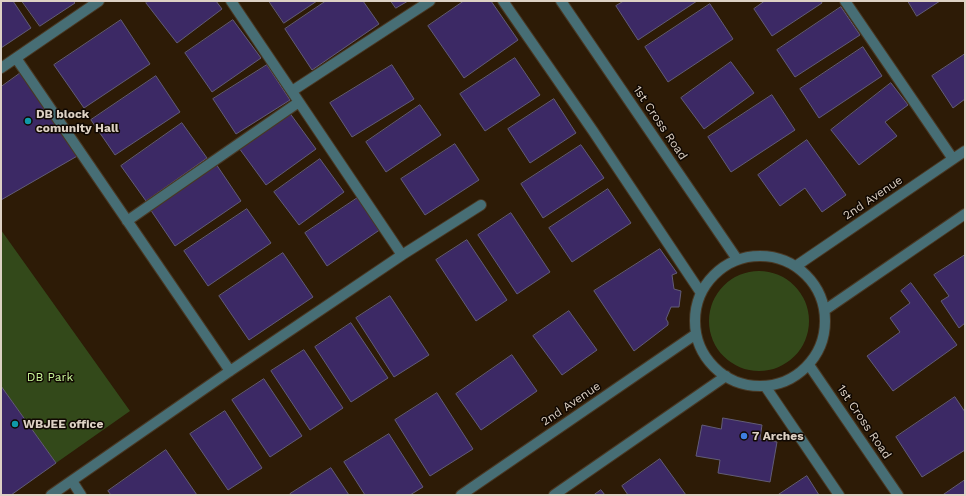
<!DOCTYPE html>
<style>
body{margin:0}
#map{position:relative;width:966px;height:496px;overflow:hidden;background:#2d1b06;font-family:"Work Sans",sans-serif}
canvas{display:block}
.frame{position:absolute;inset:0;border:2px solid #ddd1c4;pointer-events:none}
</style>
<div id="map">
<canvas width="966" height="496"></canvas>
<div class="frame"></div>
</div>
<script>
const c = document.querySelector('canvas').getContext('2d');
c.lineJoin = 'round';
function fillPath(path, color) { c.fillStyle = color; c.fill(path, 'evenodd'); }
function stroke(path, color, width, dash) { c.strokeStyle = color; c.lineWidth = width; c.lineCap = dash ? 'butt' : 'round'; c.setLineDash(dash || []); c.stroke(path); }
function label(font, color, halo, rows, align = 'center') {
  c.font = font + ' "Work Sans",sans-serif'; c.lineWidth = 3; c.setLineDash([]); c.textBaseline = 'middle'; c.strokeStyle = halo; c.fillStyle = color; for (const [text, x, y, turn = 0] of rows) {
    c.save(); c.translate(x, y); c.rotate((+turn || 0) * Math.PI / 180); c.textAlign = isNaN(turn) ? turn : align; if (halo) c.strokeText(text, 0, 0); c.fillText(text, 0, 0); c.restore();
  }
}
fillPath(new Path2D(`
 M 1,230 L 130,411 L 56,463 L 1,386 Z
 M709 321a50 50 0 1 1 100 0a50 50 0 1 1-100 0Z`), '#33491a');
const building = new Path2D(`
 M 1,1 L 13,1 L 31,28 L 1,48 Z
 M 22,1 L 73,1 L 75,3 L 40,26 Z
 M 148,1 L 216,1 L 222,9 L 177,43 L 146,3 Z
 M 269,1 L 317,1 L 284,23 Z
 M 326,1 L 363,1 L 379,24 L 312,70 L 285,29 Z
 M 391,1 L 408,1 L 396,8 Z
 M 464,1 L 491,1 L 518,40 L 464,78 L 428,26 Z
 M 624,1 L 697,1 L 638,40 L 616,6 Z
 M 765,1 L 821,1 L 822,3 L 772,36 L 754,9 Z
 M 908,1 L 940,1 L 917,16 Z
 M 710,4 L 733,39 L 668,82 L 645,47 Z
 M 841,7 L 860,35 L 795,77 L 777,50 Z
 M 121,20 L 150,64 L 84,108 L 54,65 Z
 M 233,20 L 261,58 L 212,92 L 185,53 Z
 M 863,47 L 882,76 L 819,118 L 800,89 Z
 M 965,54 L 965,99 L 953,108 L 932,76 Z
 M 515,58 L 540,95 L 485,131 L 460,94 Z
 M 731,62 L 754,93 L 704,129 L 681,98 Z
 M 267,65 L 290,100 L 236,134 L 213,99 Z
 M 392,65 L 414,99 L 352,137 L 330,103 Z
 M 22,72 L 79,155 L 1,200 L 1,87 Z
 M 156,76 L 180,112 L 115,155 L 91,120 Z
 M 891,83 L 908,105 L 885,122 L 897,136 L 859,165 L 831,130 Z
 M 772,95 L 795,130 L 731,172 L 708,137 Z
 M 554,99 L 576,133 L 530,163 L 508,129 Z
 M 420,105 L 441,135 L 386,172 L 366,142 Z
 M 289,112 L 316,149 L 266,185 L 239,148 Z
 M 182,123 L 207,158 L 146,201 L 121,166 Z
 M 807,140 L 846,195 L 822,212 L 805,188 L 780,206 L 758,175 Z
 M 455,144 L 479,180 L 425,215 L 401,179 Z
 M 581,145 L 604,178 L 543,218 L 521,184 Z
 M 320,159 L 344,192 L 299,225 L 274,192 Z
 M 216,164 L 241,201 L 175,246 L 150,209 Z
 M 608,189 L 631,223 L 572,262 L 549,228 Z
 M 359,197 L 381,229 L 327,266 L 305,233 Z
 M 247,209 L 271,243 L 208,286 L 184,251 Z
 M 511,213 L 550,272 L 517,294 L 478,235 Z
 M 467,240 L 507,300 L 476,321 L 436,260 Z
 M 660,249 L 677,273 L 672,275 L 674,289 L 681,291 L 679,307 L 671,307 L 666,319 L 668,322 L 668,325 L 634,351 L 594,291 Z
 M 283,253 L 313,297 L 249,340 L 219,296 Z
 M 965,255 L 965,323 L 959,328 L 941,301 L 949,296 L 934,275 Z
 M 911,283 L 957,345 L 893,391 L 867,356 L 900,332 L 890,318 L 910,303 L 901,291 Z
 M 390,296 L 429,355 L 394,377 L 356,318 Z
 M 569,311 L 597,350 L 562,375 L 533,336 Z
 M 351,323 L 388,378 L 351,402 L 315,347 Z
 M 304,350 L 343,408 L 310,430 L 271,371 Z
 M 512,355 L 537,391 L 481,430 L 456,394 Z
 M 264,379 L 302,436 L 270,457 L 232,400 Z
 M 1,386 L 56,463 L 11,495 L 1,495 Z
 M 437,393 L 473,449 L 430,476 L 395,420 Z
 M 955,397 L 965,412 L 965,450 L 922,477 L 896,437 Z
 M 225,411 L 262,468 L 228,490 L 190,434 Z
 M 723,418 L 762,425 L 760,439 L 777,442 L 770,482 L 718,473 L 720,460 L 696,456 L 702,425 L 721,429 Z
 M 389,434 L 423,487 L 410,495 L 365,495 L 344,462 Z
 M 166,450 L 197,495 L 111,495 L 108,491 Z
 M 660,459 L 686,495 L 628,495 L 622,486 Z
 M 331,468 L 349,495 L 290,495 L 290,494 Z
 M 807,476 L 819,495 L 778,495 Z
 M 965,480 L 965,495 L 943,495 Z
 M 601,490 L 605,495 L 594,495 Z`);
fillPath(building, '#3c2965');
stroke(building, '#625c77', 1);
const minor = new Path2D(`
 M 231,1 L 402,255
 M 503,1 L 593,131 L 701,293
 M 561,1 L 737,259
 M 845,1 L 953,159
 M 16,58 L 230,371
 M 1,68 L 99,1
 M 292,91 L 430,1
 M 127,221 L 299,102
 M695 321a65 65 0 1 1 130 0a65 65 0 1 1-130 0Z
 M 796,266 L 965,151
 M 825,310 L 965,214
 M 809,365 L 898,495
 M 765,386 L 839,495
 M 72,481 L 81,495
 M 51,495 L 230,371 L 402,255 L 481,205
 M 461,495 L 696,334
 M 554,495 L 726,376`);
stroke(minor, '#493824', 12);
stroke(minor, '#476e75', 10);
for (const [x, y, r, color] of [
 [28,121,4,"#0f9aa8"],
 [15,424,4,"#0f9aa8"],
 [744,436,4,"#3f7fe0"]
]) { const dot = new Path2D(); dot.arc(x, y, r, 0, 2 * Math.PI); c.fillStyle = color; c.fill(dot); stroke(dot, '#100802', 1.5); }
label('bold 12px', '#ddd1c4', '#100802', [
 ["DB block",36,114],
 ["comunity Hall",36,128],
 ["WBJEE office",23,424],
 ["7 Arches",752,436]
], 'left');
label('12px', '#ddd1c4', '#100802', [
 ["1st Cross Road",660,123,56],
 ["2nd Avenue",873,198,-34],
 ["2nd Avenue",571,404,-34],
 ["1st Cross Road",864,422,56]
]);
label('12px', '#c7f597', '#100802', [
 ["DB Park",50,377]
]);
</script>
